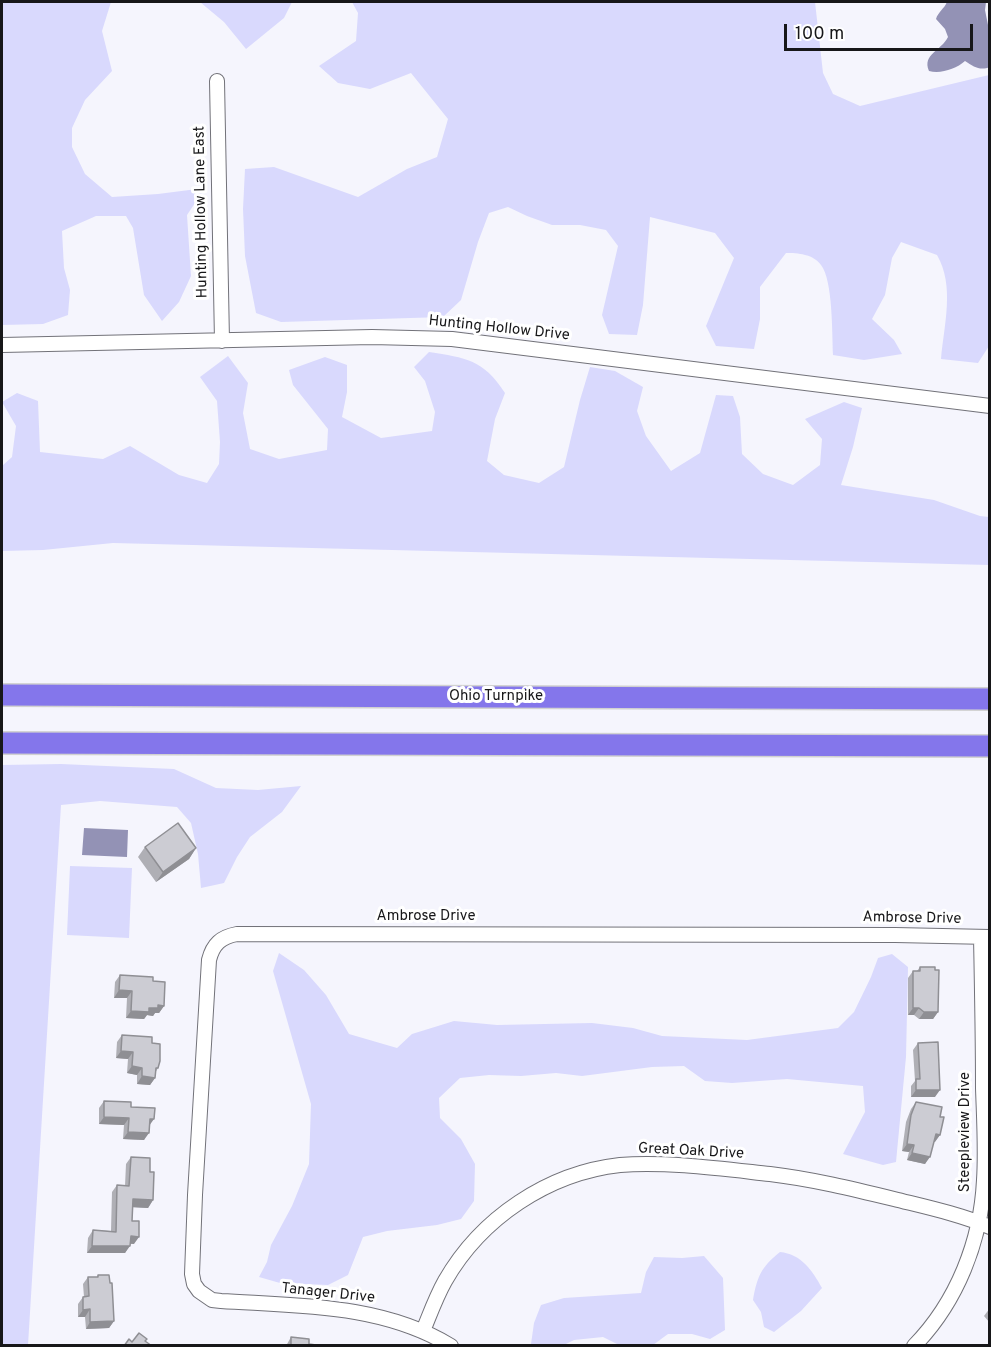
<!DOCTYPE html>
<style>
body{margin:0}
#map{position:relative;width:991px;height:1347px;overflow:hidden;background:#f5f5fd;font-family:Overpass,sans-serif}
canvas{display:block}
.frame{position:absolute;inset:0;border:3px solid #171719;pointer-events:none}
.scale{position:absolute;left:784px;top:24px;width:189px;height:27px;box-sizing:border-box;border:3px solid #171719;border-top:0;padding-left:8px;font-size:18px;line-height:21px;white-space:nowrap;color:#171719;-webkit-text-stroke:4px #fff;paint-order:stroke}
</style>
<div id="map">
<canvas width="991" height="1347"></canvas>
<div class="frame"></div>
<div class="scale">100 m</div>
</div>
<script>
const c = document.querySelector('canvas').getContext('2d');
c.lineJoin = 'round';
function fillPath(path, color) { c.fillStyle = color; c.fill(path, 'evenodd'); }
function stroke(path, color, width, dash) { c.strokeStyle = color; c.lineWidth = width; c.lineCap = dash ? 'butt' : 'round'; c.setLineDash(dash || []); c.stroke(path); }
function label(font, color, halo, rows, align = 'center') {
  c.font = font + ' Overpass,sans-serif'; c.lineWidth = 6; c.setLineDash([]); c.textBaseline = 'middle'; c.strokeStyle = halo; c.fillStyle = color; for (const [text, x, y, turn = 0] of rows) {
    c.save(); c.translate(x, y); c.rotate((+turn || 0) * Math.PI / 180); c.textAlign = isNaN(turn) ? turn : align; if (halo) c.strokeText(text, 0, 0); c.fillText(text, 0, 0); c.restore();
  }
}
fillPath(new Path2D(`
 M 2,2 L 111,2 L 102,31 L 112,71 L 85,100 L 72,128 L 72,147 L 85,174 L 112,197 L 158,194 L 205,188 L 187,215 L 191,276 L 179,302 L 162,321 L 144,295 L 133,228 L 126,216 L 96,216 L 62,231 L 64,268 L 70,290 L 68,315 L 43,324 L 2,325 Z
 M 200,2 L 199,2 L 292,2 L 284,18 L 246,49 L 224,22 Z
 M 352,2 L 815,2 L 823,73 L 833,94 L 860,106 L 989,75 L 989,346 L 978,363 L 941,359 C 944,325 955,286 937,255 L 901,242 L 892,258 L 885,295 L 872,319 L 894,340 L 902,354 L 864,360 L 833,355 C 832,334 833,280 821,265 C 813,254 798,253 786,253 L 760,287 L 760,319 L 754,349 L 716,346 L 706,326 L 734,258 L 715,233 L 650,217 L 643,305 L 637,335 L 609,334 L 602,315 L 618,246 L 606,230 L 580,225 L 552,225 L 527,216 L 508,207 L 489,213 L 478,242 L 461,300 L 443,317 L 281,322 L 256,313 L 245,256 L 243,209 L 245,169 L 274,167 L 358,197 L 407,169 L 437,157 L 448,119 L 411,73 L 370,89 L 338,83 L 319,66 L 356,41 L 358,13 Z
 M 429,352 C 466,358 483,359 505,393 L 495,419 L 487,461 L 504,475 L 539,483 L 564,467 L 580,400 L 590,367 L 615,371 L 643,387 L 637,411 L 646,436 L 671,471 L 700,453 L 716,395 L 733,396 L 740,417 L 742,454 L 763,474 L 793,485 L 820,465 L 822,439 L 805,419 L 844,402 L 862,408 L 853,447 L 841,485 L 934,500 L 980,516 L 989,517 L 989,565 L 113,543 L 43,550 L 2,551 L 2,466 L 12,457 L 16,426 L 2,402 L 17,393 L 38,401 L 40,452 L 103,459 L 130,446 L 179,475 L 207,483 L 219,464 L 220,442 L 217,401 L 200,377 L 228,356 L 248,383 L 243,413 L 250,449 L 279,459 L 327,450 L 328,429 L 293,385 L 289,370 L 325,357 L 347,365 L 347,392 L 342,417 L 381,438 L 432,431 L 435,412 L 425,381 L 414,367 Z
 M 61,764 L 174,769 L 216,788 L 258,790 L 301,786 L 282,812 L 250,837 L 237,857 L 224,883 L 201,888 L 198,854 L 191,823 L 177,807 L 100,801 L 61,805 L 28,1345 L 2,1345 L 2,765 Z
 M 70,866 L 132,868 L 129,938 L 67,935 Z
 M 279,953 L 304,970 L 326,995 L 349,1034 L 397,1048 L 412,1034 L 454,1021 L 497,1025 L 592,1023 L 633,1028 L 662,1036 L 747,1040 L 838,1028 L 854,1012 L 871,977 L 878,958 L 892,954 L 908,967 L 906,1057 L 896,1162 L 883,1165 L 843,1154 L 865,1112 L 863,1086 L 787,1079 L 732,1083 L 705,1081 L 684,1066 L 652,1067 L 582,1076 L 556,1073 L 521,1076 L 489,1075 L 460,1078 L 439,1098 L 440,1118 L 461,1139 L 475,1164 L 474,1201 L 461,1219 L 437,1225 L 387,1231 L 363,1237 L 348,1275 L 328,1285 L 280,1283 L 259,1277 L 267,1262 L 271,1245 L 292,1206 L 309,1164 L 311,1104 L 273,971 Z
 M 780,1252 C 801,1254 812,1270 822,1288 L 801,1311 L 774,1332 L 764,1327 L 761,1312 L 753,1300 C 757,1277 761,1267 780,1252 Z
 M 704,1256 L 723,1278 L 725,1330 L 710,1339 L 692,1334 L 668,1334 L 653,1345 L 619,1345 L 603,1337 L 574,1340 L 564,1345 L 531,1344 L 534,1323 L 541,1305 L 564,1298 L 641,1293 L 646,1272 L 654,1257 L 682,1258 Z`), '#d9d9fd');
fillPath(new Path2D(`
 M 947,2 L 986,2 L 985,10 L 989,30 L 990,67 C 980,71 974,67 965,61 C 956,69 941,74 929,71 C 922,54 941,51 948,37 L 945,29 L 936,19 C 938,12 944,9 947,2 Z
 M 84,828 L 128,830 L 127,857 L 82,855 Z`), '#9392b5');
const minor = new Path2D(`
 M 217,81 L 222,341
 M 2,345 L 372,337 L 452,339 L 990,406
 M 423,1331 C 430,1314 436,1297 445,1281 C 481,1218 548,1173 620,1165 C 665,1161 724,1169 770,1174 C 812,1179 853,1189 894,1199 C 926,1207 959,1214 990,1227
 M 451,1346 C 382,1304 299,1306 221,1301 L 212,1300 L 199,1291 L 194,1284 L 192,1274 L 195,1195 L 209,960 C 213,944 221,937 237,934 L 895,935 L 990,937
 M 914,1346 C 957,1302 981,1241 984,1180 C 986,1150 984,1119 983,1088 C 983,1038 982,987 981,937`);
const highway = new Path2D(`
 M 2,695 L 990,699
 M 2,743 L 990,746`);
stroke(minor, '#727279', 16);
stroke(highway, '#d1d1d1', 24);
stroke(minor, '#fff', 14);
stroke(highway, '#8476eb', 21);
fillPath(new Path2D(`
 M 145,847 L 196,848 L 189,859 L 156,882 L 138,857 Z
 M 920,967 L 938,1012 L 933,1019 L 919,1019 L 914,1015 L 908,1015 L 908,978 L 913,971 L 917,971 Z
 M 120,975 L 153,981 L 164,1006 L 159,1013 L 155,1013 L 153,1016 L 147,1015 L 144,1019 L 126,1018 L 127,998 L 114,998 L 115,982 Z
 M 122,1035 L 152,1043 L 158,1068 L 155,1073 L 155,1078 L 150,1085 L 137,1084 L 137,1075 L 127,1073 L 128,1059 L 116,1058 L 117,1042 Z
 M 918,1043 L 935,1097 L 911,1097 L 911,1086 L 915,1081 L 913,1050 Z
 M 104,1101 L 131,1107 L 149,1126 L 144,1140 L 123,1139 L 124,1125 L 99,1124 L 99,1108 Z
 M 916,1102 L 940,1117 L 940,1135 L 934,1142 L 925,1164 L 907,1160 L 909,1152 L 902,1151 L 906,1122 L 911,1109 Z
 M 131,1157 L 150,1172 L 153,1200 L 148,1208 L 133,1207 L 132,1221 L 134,1244 L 130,1244 L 125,1253 L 87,1253 L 88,1238 L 93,1230 L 111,1231 L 112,1192 L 117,1185 L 125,1186 L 126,1164 Z
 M 98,1275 L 114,1321 L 109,1328 L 86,1329 L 85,1317 L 78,1317 L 78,1304 L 83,1297 L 84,1297 L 83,1284 L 88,1277 L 97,1277 Z
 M 990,1308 L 990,1323 L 984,1316 Z
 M 291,1337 L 309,1344 L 323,1346 L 286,1346 Z`), '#afafb5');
fillPath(new Path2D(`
 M 196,848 L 189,859 L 156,882 L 163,872 Z
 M 119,990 L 132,991 L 127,998 L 114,998 Z
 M 158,1005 L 164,1006 L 159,1013 L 155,1013 L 153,1016 L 147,1015 L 144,1019 L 126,1018 L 131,1011 Z
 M 913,1008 L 919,1008 L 914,1015 L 908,1015 Z
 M 924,1012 L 938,1012 L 933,1019 L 919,1019 Z
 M 121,1051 L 133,1052 L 128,1059 L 116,1058 Z
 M 132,1066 L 142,1068 L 137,1075 L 127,1073 Z
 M 142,1076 L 155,1078 L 150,1085 L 137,1084 Z
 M 916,1090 L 940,1090 L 935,1097 L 911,1097 Z
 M 104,1117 L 129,1118 L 124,1125 L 99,1124 Z
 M 150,1119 L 154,1119 L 149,1126 Z
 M 128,1132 L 149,1133 L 144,1140 L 123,1139 Z
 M 936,1134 L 940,1135 L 935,1142 L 931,1142 Z
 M 907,1144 L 914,1145 L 909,1152 L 902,1151 Z
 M 912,1153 L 930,1157 L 925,1164 L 907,1160 Z
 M 133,1199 L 153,1200 L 148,1208 L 128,1207 Z
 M 131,1236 L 139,1237 L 134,1244 L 126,1243 Z
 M 92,1246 L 130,1246 L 125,1253 L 87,1253 Z
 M 90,1309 L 85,1317 L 78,1317 L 83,1310 Z
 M 114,1321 L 109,1328 L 86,1329 L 90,1322 Z`), '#8f8f94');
const building = new Path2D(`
 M 178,823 L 196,848 L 163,872 L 145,847 Z
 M 920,967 L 935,967 L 935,970 L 939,970 L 938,1012 L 924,1012 L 919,1008 L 913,1008 L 913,971 L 920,971 Z
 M 120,975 L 153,977 L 153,981 L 165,982 L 164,1006 L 158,1005 L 158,1008 L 149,1008 L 149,1012 L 131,1011 L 132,991 L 119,990 Z
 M 122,1035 L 152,1037 L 152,1043 L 160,1044 L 160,1061 L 158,1068 L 156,1068 L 155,1078 L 142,1076 L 142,1068 L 132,1066 L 133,1052 L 121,1051 Z
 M 938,1042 L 940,1090 L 916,1090 L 916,1079 L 920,1079 L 918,1043 Z
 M 104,1101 L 131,1102 L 131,1107 L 155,1108 L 154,1119 L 150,1119 L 149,1133 L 128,1132 L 129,1118 L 104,1117 Z
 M 916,1102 L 942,1107 L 940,1117 L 944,1117 L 940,1135 L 936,1134 L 930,1157 L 912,1153 L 914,1145 L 907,1144 L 911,1115 Z
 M 131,1157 L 150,1158 L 150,1172 L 154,1172 L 153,1200 L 133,1199 L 132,1221 L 139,1221 L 139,1237 L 131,1236 L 130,1246 L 92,1246 L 93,1230 L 116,1232 L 117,1185 L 129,1186 Z
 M 98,1275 L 109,1275 L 110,1283 L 112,1283 L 114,1321 L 90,1322 L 90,1309 L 83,1310 L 83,1297 L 89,1296 L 88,1277 L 98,1277 Z
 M 139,1333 L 147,1339 L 145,1341 L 152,1346 L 124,1346 L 129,1339 L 132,1342 Z
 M 291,1337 L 309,1339 L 309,1344 L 323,1346 L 291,1346 Z`);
fillPath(building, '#ccccd3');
stroke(building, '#8f8f94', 1.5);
label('15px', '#171719', '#fff', [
 ["Hunting Hollow Lane East",202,212,-91],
 ["Hunting Hollow Drive",499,329,6],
 ["Ohio Turnpike",496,697],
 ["Ambrose Drive",426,917],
 ["Ambrose Drive",912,919,1],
 ["Steepleview Drive",966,1132,-90],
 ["Great Oak Drive",691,1152,3],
 ["Tanager Drive",328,1294,6]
]);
</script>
